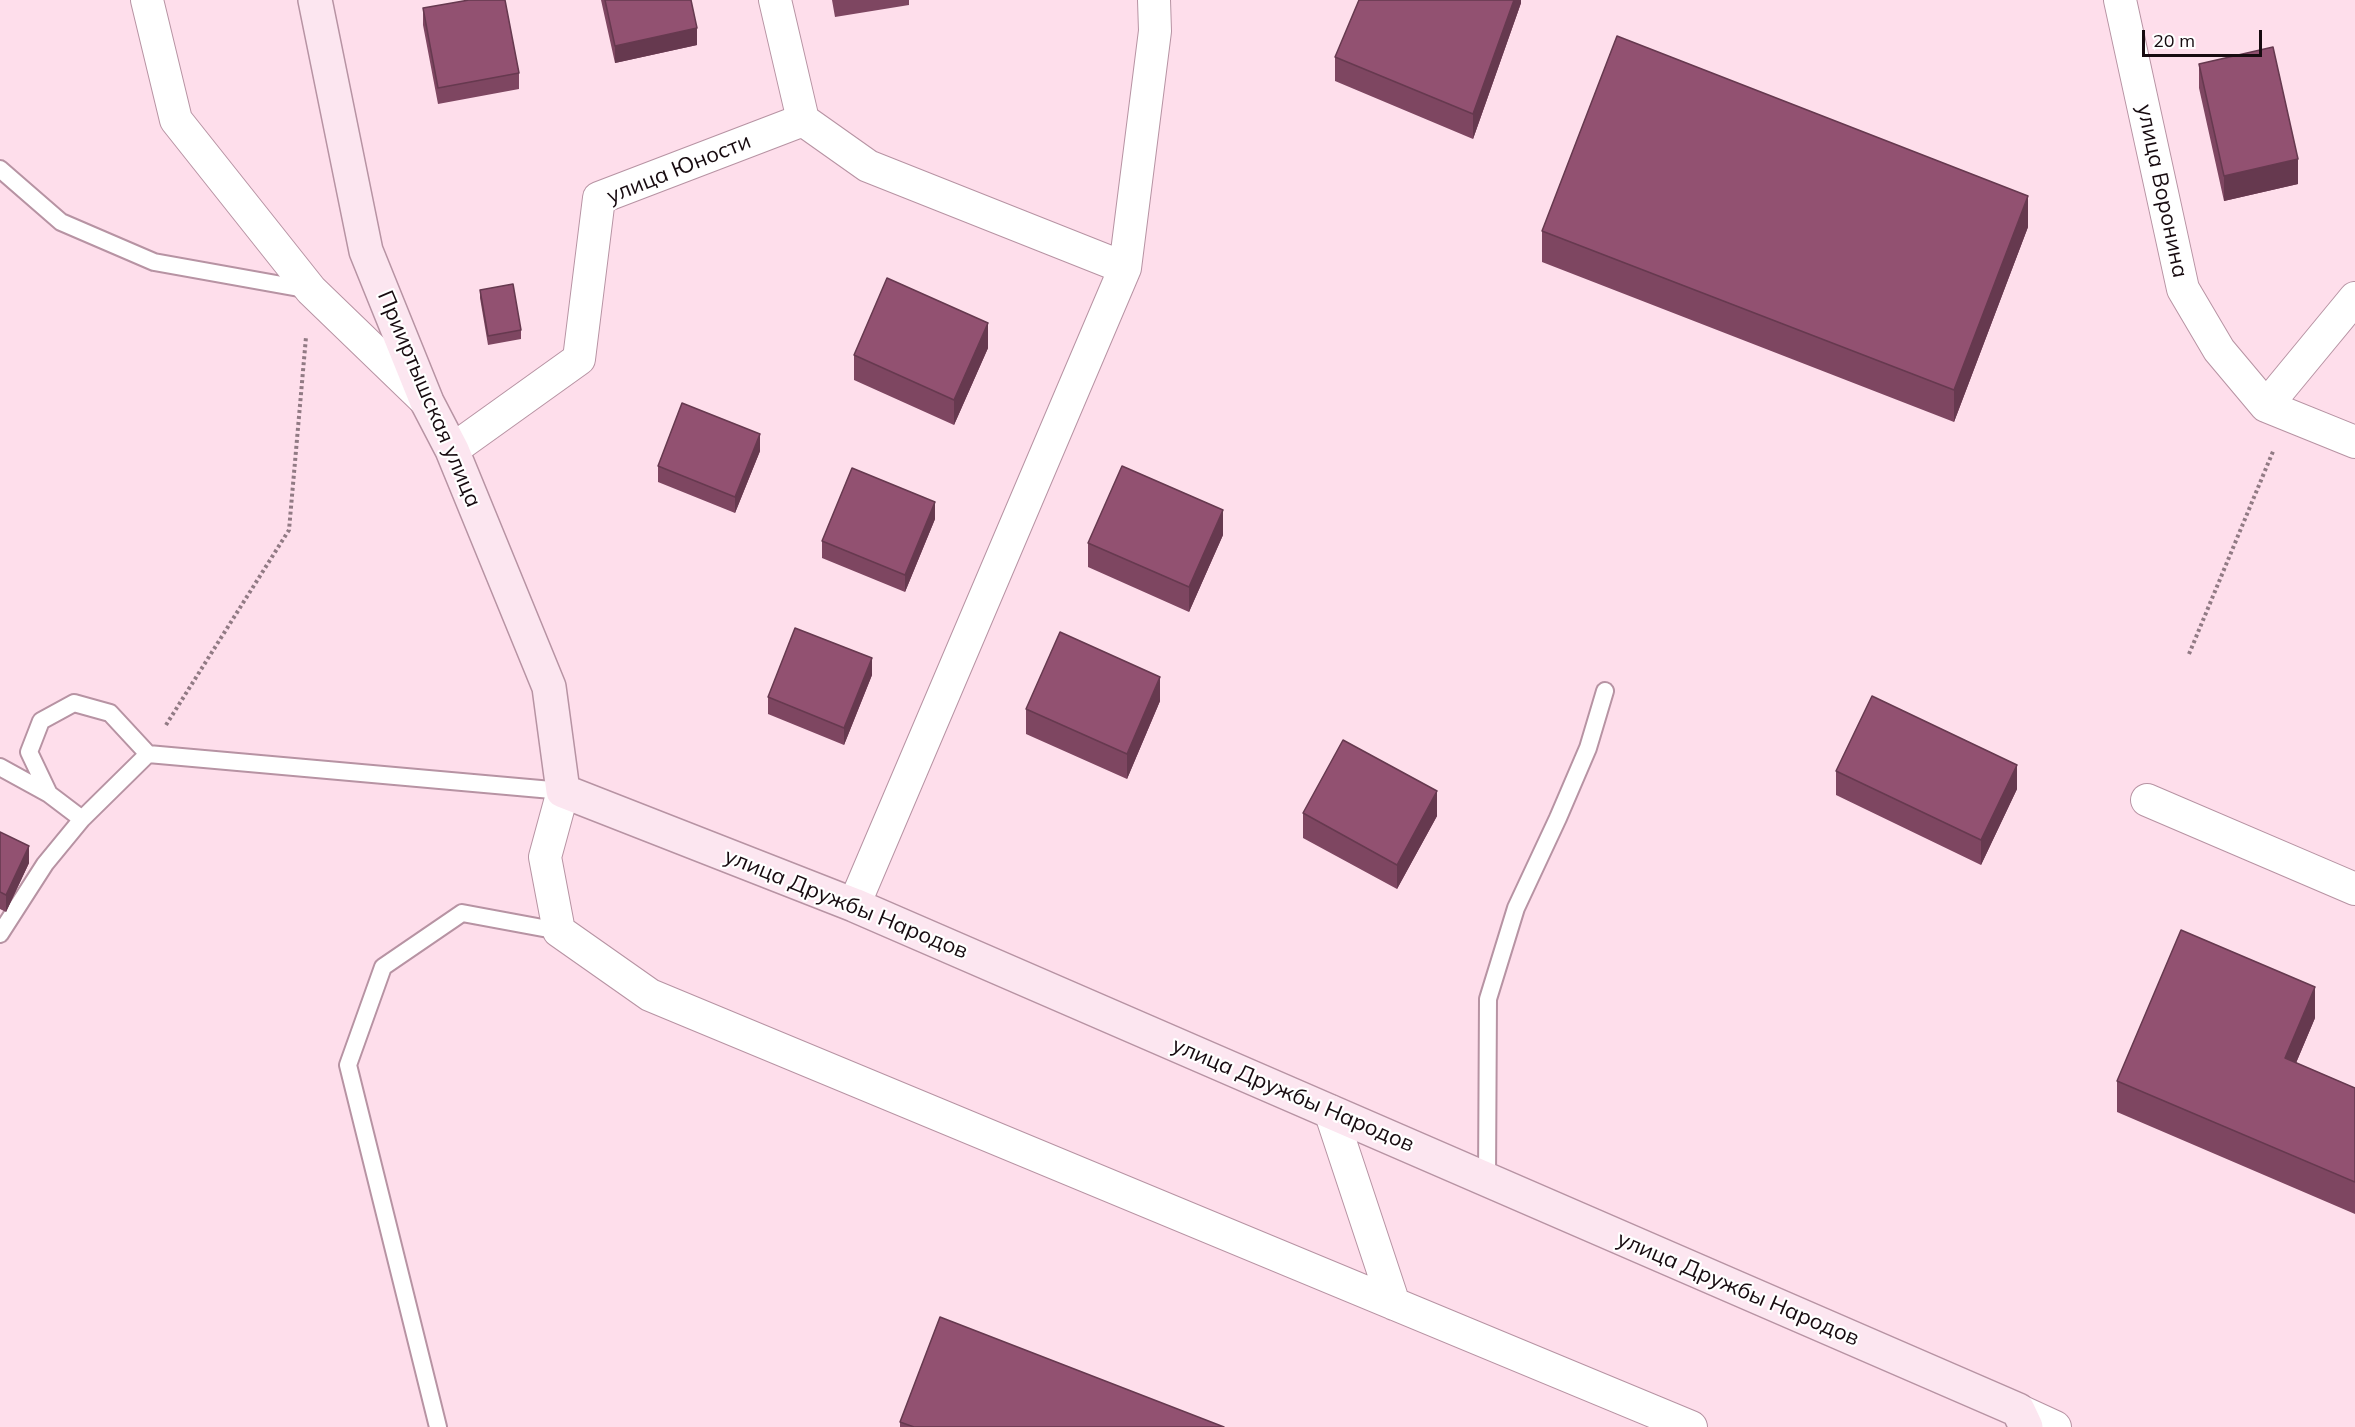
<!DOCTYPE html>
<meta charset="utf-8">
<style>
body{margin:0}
#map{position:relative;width:2355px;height:1427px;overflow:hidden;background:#fedeeb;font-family:Mulish,sans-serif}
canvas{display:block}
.scale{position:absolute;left:2142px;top:30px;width:120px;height:27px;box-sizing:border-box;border:3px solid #170b10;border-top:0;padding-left:8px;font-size:18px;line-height:21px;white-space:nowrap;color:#170b10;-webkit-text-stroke:4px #fff;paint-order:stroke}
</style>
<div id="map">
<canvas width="2355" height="1427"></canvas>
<div class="scale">20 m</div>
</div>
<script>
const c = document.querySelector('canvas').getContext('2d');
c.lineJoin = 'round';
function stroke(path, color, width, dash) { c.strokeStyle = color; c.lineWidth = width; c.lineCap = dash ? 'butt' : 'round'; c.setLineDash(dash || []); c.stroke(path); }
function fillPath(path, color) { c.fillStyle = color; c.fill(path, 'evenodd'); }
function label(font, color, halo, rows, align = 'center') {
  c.font = font + ' Mulish,sans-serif'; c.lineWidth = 4.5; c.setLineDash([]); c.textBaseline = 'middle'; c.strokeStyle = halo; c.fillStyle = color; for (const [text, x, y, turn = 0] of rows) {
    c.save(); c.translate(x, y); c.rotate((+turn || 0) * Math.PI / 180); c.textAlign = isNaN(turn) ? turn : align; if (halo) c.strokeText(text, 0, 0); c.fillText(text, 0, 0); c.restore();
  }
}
const lane = new Path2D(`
 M 0,169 L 61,222 L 154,262 L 310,290
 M 0,767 L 49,794 L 82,819
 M 49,794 L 29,752 L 41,721 L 74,703 L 110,713 L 148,754
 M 0,934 L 45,864 L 82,819 L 148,754 L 563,791
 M 1487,1180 L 1488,999 L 1516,908 L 1558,818 L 1588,748 L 1605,691
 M 438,1427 L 348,1065 L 383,967 L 462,913 L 559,931`);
const street = new Path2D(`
 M 147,0 L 176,120 L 311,290 L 427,402
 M 2120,0 L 2183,289 L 2219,350 L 2266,406 L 2355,442
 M 803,120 L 868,166 L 1125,268 L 1155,31 L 1154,0
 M 2266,406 L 2355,298
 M 452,450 L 579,359 L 599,198 L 803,120 L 775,0
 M 563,791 L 545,857 L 559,931 L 650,995 L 1691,1427
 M 2147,800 L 2355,889
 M 854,905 L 1125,268
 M 1330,1111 L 1394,1304
 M 2018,1410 L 2055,1427`);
const secondary = new Path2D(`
 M 315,0 L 366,251 L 427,402 L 452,450 L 549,687 L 563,791 L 854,905 L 2018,1410 L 2026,1427`);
stroke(lane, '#b793a3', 20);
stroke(street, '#b793a3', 34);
stroke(secondary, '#b793a3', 36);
stroke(new Path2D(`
 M 2189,654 L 2274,449
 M 166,725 L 289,530 L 306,337`), '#917a84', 4, [3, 3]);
stroke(lane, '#fff', 16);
stroke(street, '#fff', 32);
stroke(secondary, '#fce6f0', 33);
fillPath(new Path2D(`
 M 601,0 L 691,0 L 697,45 L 615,63 Z
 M 832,0 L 909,0 L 909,5 L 835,17 Z
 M 1521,0 L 1521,3 L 1473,139 L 1335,81 L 1335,57 Z
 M 423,8 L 519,73 L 519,89 L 438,104 L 423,25 Z
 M 2199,64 L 2298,184 L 2224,201 L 2199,88 Z
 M 2028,227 L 1954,422 L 1542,262 L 1542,231 Z
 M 480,290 L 521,330 L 521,339 L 488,345 L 480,298 Z
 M 988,348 L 954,425 L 854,380 L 854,355 Z
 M 760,451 L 735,513 L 658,482 L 658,466 Z
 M 935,519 L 905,592 L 822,558 L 822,541 Z
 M 1223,535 L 1189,612 L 1088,567 L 1088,543 Z
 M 872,675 L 844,745 L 768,714 L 768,697 Z
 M 1160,701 L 1127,779 L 1026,734 L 1026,709 Z
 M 1836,771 L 2017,789 L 1981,865 L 1836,795 Z
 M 1303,813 L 1437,816 L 1397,889 L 1303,838 Z
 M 0,832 L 29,863 L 6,912 L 0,909 Z
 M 2315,1018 L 2296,1063 L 2355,1088 L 2355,1214 L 2117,1112 L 2117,1081 Z
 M 900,1422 L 1224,1427 L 900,1427 Z`), '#7e4661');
fillPath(new Path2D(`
 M 1514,0 L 1521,0 L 1521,3 L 1473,139 L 1473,114 Z
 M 697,28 L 697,45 L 615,63 L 615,46 Z
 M 2298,159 L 2298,184 L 2224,201 L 2224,176 Z
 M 2028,196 L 2028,227 L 1954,422 L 1954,390 Z
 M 988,323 L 988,348 L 954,425 L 954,400 Z
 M 760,434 L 760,451 L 735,513 L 735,497 Z
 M 935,502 L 935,519 L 905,592 L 905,575 Z
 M 1223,510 L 1223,535 L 1189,612 L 1189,587 Z
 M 872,658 L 872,675 L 844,745 L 844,728 Z
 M 1160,677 L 1160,701 L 1127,779 L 1127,754 Z
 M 2017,765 L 2017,789 L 1981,865 L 1981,840 Z
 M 1437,791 L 1437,816 L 1397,889 L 1397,865 Z
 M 29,846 L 29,863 L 6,912 L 6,895 Z
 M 2315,987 L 2315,1018 L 2285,1089 L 2285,1058 Z`), '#66394f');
const building = new Path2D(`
 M 469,0 L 505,0 L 519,73 L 438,88 L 423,8 Z
 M 605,0 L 691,0 L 697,28 L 615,46 Z
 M 1359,0 L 1514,0 L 1473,114 L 1335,57 Z
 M 1617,36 L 2028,196 L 1954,390 L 1542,231 Z
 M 2273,47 L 2298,159 L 2224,176 L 2199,64 Z
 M 887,278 L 988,323 L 954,400 L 854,355 Z
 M 513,284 L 521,330 L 488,336 L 480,290 Z
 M 682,403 L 760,434 L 735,497 L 658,466 Z
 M 1122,466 L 1223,510 L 1189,587 L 1088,543 Z
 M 852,468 L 935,502 L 905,575 L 822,541 Z
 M 795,628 L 872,658 L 844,728 L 768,697 Z
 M 1060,632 L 1160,677 L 1127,754 L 1026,709 Z
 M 1872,696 L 2017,765 L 1981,840 L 1836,771 Z
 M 1343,740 L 1437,791 L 1397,865 L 1303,813 Z
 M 0,832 L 29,846 L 6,895 L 0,892 Z
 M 2181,930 L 2315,987 L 2285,1058 L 2355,1088 L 2355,1182 L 2117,1081 Z
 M 940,1317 L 1224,1427 L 914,1427 L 900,1422 Z`);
fillPath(building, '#925171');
stroke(building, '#66394f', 1.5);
label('22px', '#170b10', '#fff', [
 ["улица Юности",679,169,-22],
 ["улица Воронина",2162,191,78],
 ["Прииртышская улица",429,399,67],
 ["улица Дружбы Народов",846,904,22],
 ["улица Дружбы Народов",1293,1095,23],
 ["улица Дружбы Народов",1738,1289,23]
]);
</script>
